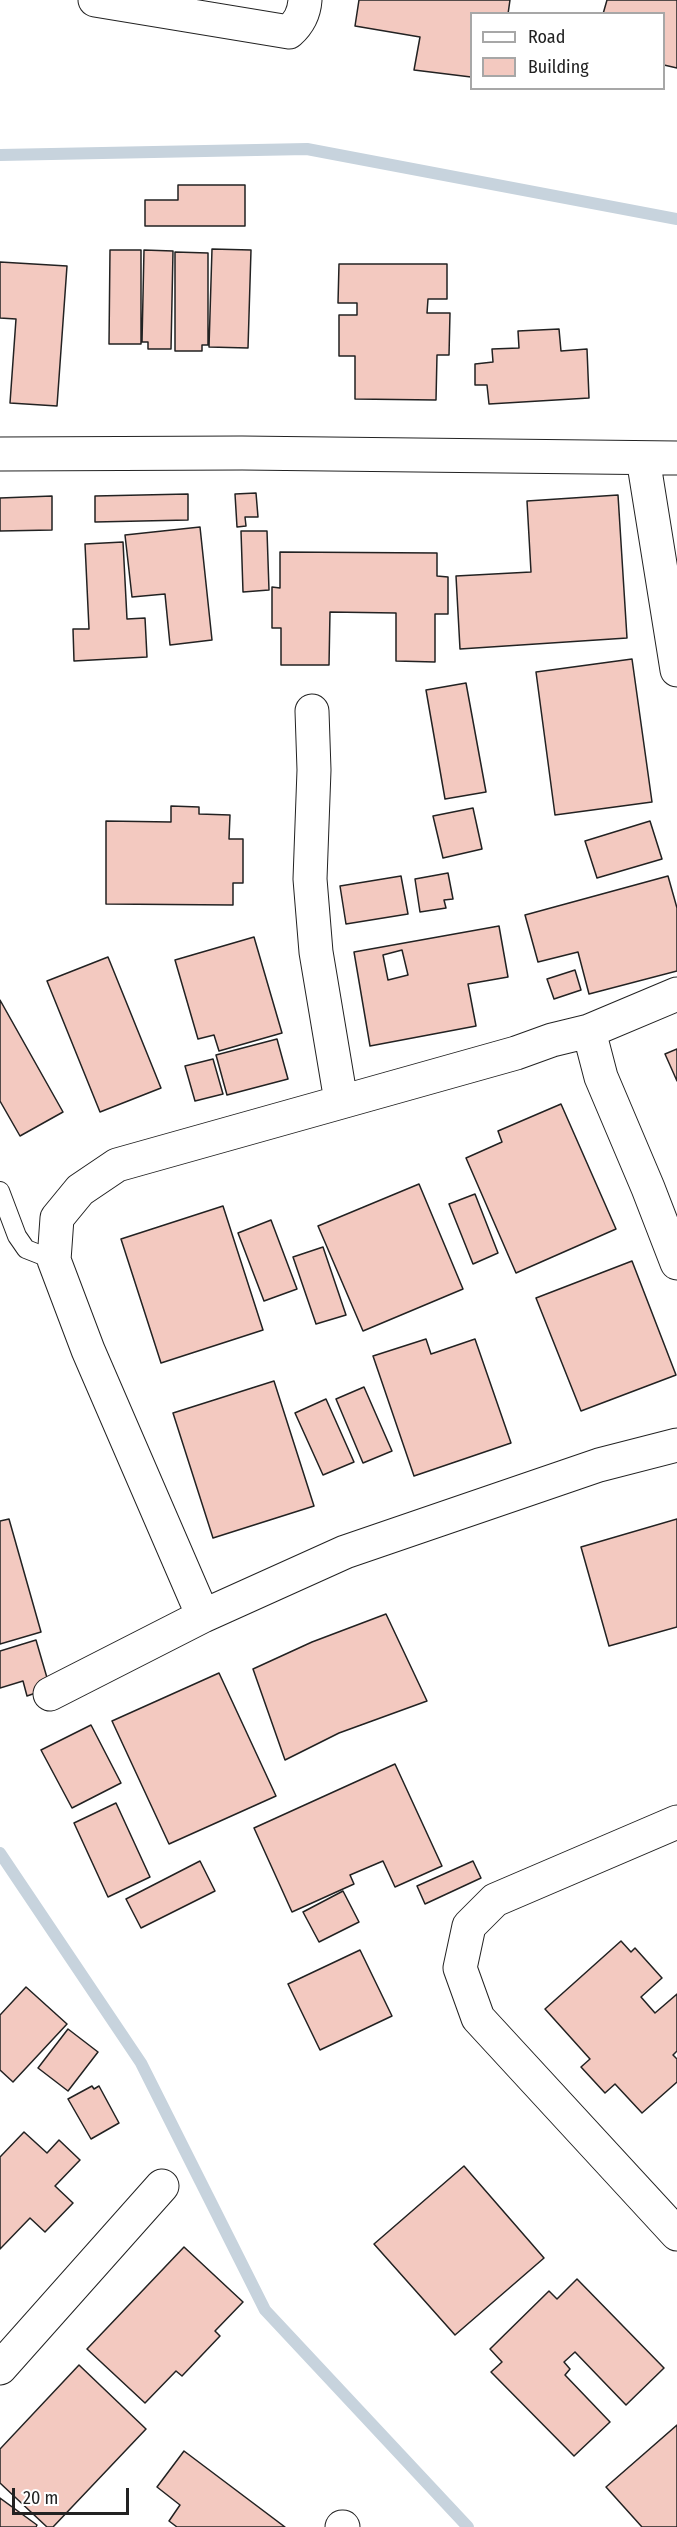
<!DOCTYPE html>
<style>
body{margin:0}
#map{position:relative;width:677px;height:2527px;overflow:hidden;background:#fff;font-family:"Fira Sans Condensed",sans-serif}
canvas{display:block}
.legend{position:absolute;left:470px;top:12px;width:195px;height:78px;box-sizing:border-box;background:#fff;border:2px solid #a7a7a7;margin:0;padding:8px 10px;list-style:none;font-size:18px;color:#222}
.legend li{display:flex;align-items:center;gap:12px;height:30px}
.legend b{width:30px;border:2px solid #a7a7a7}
.scale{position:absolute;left:12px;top:2488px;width:117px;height:27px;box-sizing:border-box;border:3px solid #222;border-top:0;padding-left:8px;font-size:18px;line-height:21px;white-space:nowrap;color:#222;-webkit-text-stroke:4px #fff;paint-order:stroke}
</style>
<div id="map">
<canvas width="677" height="2527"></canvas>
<ul class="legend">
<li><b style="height:8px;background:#fff"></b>Road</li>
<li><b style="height:16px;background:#f3c9c0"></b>Building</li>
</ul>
<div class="scale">20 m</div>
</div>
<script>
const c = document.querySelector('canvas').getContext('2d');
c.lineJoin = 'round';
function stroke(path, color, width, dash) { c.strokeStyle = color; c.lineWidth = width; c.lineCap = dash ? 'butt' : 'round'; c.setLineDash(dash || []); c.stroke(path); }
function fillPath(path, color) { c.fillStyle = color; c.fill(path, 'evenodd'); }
stroke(new Path2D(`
 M 0,155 L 307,149 L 677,219
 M 0,1853 L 141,2063 L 265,2310 L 468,2527`), '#c7d3dd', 12);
const building = new Path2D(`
 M 359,0 L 510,0 L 508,14 L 472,14 L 471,77 L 414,70 L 420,37 L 355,26 Z
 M 607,0 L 677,0 L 677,68 L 664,65 L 664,14 L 603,14 Z
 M 178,185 L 245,185 L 245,226 L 145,226 L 145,200 L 178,200 Z
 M 212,249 L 251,250 L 248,348 L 209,347 Z
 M 110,250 L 141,250 L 141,344 L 109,344 Z
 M 144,250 L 173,251 L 171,349 L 148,349 L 148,342 L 142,342 Z
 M 175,252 L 208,253 L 208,345 L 202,345 L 202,351 L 175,351 Z
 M 0,262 L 67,266 L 57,406 L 10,403 L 16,319 L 0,318 Z
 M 339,264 L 447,264 L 447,299 L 428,299 L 427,313 L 450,313 L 449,355 L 437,355 L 436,400 L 355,399 L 355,356 L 339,356 L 339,315 L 357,315 L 357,303 L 338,303 Z
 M 559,329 L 561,351 L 587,349 L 589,398 L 489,404 L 487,385 L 475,385 L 475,364 L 493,362 L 492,349 L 519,348 L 518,331 Z
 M 256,493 L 258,517 L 245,517 L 246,526 L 237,527 L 235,494 Z
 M 188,494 L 188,520 L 95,522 L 95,496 Z
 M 618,495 L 627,638 L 460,649 L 456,576 L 531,572 L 527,501 Z
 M 52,496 L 52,530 L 0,531 L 0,498 Z
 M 200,527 L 212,640 L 170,645 L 165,594 L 132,597 L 125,535 Z
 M 241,531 L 267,531 L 269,590 L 243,592 Z
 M 123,542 L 127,619 L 145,618 L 147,657 L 74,661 L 73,629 L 89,629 L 85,544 Z
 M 280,552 L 437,553 L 437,576 L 448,577 L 448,614 L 435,614 L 435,662 L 396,661 L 396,613 L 330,612 L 329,665 L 281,665 L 281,628 L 272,628 L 272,587 L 280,588 Z
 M 632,659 L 652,802 L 555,815 L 536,672 Z
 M 466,683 L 486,792 L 445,799 L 426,690 Z
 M 171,806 L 199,807 L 199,814 L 230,815 L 229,839 L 243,839 L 243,883 L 233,883 L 233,905 L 106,904 L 106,821 L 171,822 Z
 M 473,808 L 482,849 L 443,858 L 433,816 Z
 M 650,821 L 662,859 L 597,878 L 585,841 Z
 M 448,873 L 453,899 L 444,900 L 446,908 L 420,912 L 415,879 Z
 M 401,876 L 408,914 L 346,924 L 340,886 Z
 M 668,876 L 677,908 L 677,971 L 589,994 L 578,952 L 538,962 L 525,915 Z
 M 499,926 L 508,977 L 468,984 L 476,1026 L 370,1046 L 354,952 ZM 402,950 L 408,975 L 388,980 L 383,955 Z
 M 254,937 L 282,1033 L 219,1051 L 214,1035 L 198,1039 L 175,960 Z
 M 108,957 L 161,1088 L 100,1112 L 47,981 Z
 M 575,970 L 581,990 L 554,999 L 547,979 Z
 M 0,1000 L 63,1112 L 20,1136 L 0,1101 Z
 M 277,1039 L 288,1079 L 227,1095 L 216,1055 Z
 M 677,1049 L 677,1081 L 665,1054 Z
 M 213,1059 L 223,1094 L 195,1101 L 185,1066 Z
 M 561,1104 L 616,1229 L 516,1273 L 466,1158 L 502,1142 L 498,1131 Z
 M 419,1184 L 463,1289 L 363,1331 L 318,1226 Z
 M 475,1194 L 498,1253 L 473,1264 L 449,1204 Z
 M 223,1206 L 263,1330 L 161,1363 L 121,1239 Z
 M 271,1220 L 297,1289 L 264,1301 L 238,1233 Z
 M 323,1247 L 346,1315 L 316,1324 L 293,1257 Z
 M 632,1261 L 676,1375 L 581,1411 L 536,1298 Z
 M 426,1339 L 431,1354 L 475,1339 L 511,1443 L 414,1476 L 373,1356 Z
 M 274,1381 L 314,1506 L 213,1538 L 173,1413 Z
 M 364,1387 L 392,1451 L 363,1463 L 336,1399 Z
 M 326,1399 L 354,1462 L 323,1475 L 295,1413 Z
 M 9,1519 L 41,1632 L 0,1644 L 0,1521 Z
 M 677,1519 L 677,1627 L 609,1646 L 581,1547 Z
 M 386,1614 L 427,1701 L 339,1733 L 285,1760 L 253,1669 L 312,1642 Z
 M 36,1640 L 50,1688 L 27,1696 L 23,1681 L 0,1688 L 0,1651 Z
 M 219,1673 L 276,1796 L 169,1844 L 112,1721 Z
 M 91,1725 L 121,1783 L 72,1808 L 41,1750 Z
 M 395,1764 L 442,1866 L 395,1887 L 383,1861 L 350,1875 L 354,1884 L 292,1912 L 254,1828 Z
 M 116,1803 L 150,1877 L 108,1897 L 74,1823 Z
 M 200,1861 L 215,1891 L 141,1928 L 126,1899 Z
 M 473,1861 L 481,1878 L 425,1904 L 417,1886 Z
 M 343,1891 L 359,1922 L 319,1942 L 303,1912 Z
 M 621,1941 L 631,1952 L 635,1948 L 662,1978 L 641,1997 L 655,2013 L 677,1994 L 677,2051 L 673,2055 L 677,2059 L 677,2082 L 642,2113 L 615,2084 L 605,2093 L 581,2067 L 590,2059 L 545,2009 Z
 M 360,1950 L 392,2016 L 320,2050 L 288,1984 Z
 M 26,1987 L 67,2024 L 13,2082 L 0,2070 L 0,2015 Z
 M 68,2029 L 98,2052 L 68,2091 L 38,2068 Z
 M 92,2086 L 94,2089 L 99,2086 L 119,2123 L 91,2139 L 68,2099 Z
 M 24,2132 L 47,2153 L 59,2140 L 80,2160 L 55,2186 L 73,2203 L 45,2232 L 30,2218 L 0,2249 L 0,2157 Z
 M 464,2166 L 544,2258 L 455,2335 L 374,2244 Z
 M 184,2247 L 243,2302 L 215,2331 L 220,2336 L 182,2376 L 176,2371 L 145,2403 L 87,2349 Z
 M 577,2279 L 664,2368 L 626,2405 L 575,2352 L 564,2362 L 570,2369 L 565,2375 L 610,2422 L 574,2456 L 491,2372 L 502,2362 L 490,2349 L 549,2291 L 557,2299 Z
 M 79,2365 L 146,2429 L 53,2527 L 47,2527 L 0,2483 L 0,2449 Z
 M 677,2425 L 677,2527 L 642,2527 L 606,2487 Z
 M 184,2451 L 285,2527 L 177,2527 L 169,2521 L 180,2505 L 157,2487 Z
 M 0,2498 L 37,2525 L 36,2527 L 0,2527 Z`);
fillPath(building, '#f3c9c0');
stroke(building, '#222', 1.5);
const service = new Path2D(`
 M 0,1191 L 17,1236 L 26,1249 L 54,1260`);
const minor = new Path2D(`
 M 95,0 L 289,32 C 299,23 304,14 305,0
 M 0,454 L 242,453 L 677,458
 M 643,458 L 677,670
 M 312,711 L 314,770 L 310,879 L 316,952 L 341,1101
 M 589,1031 L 677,994
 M 203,1616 L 88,1350 L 54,1260 L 57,1218 L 80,1190 L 117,1165 L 516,1053 L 552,1040 L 589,1031 L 601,1077 L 648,1188 L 677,1263
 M 50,1694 L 203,1616 L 345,1552 L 599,1465 L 677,1445
 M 677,1822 L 495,1900 L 469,1926 L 460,1968 L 478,2018 L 677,2234
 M 0,2368 L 162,2186
 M 342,2527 L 343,2527`);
stroke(service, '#222', 20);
stroke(minor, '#222', 35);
stroke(service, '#fff', 18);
stroke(minor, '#fff', 33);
</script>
